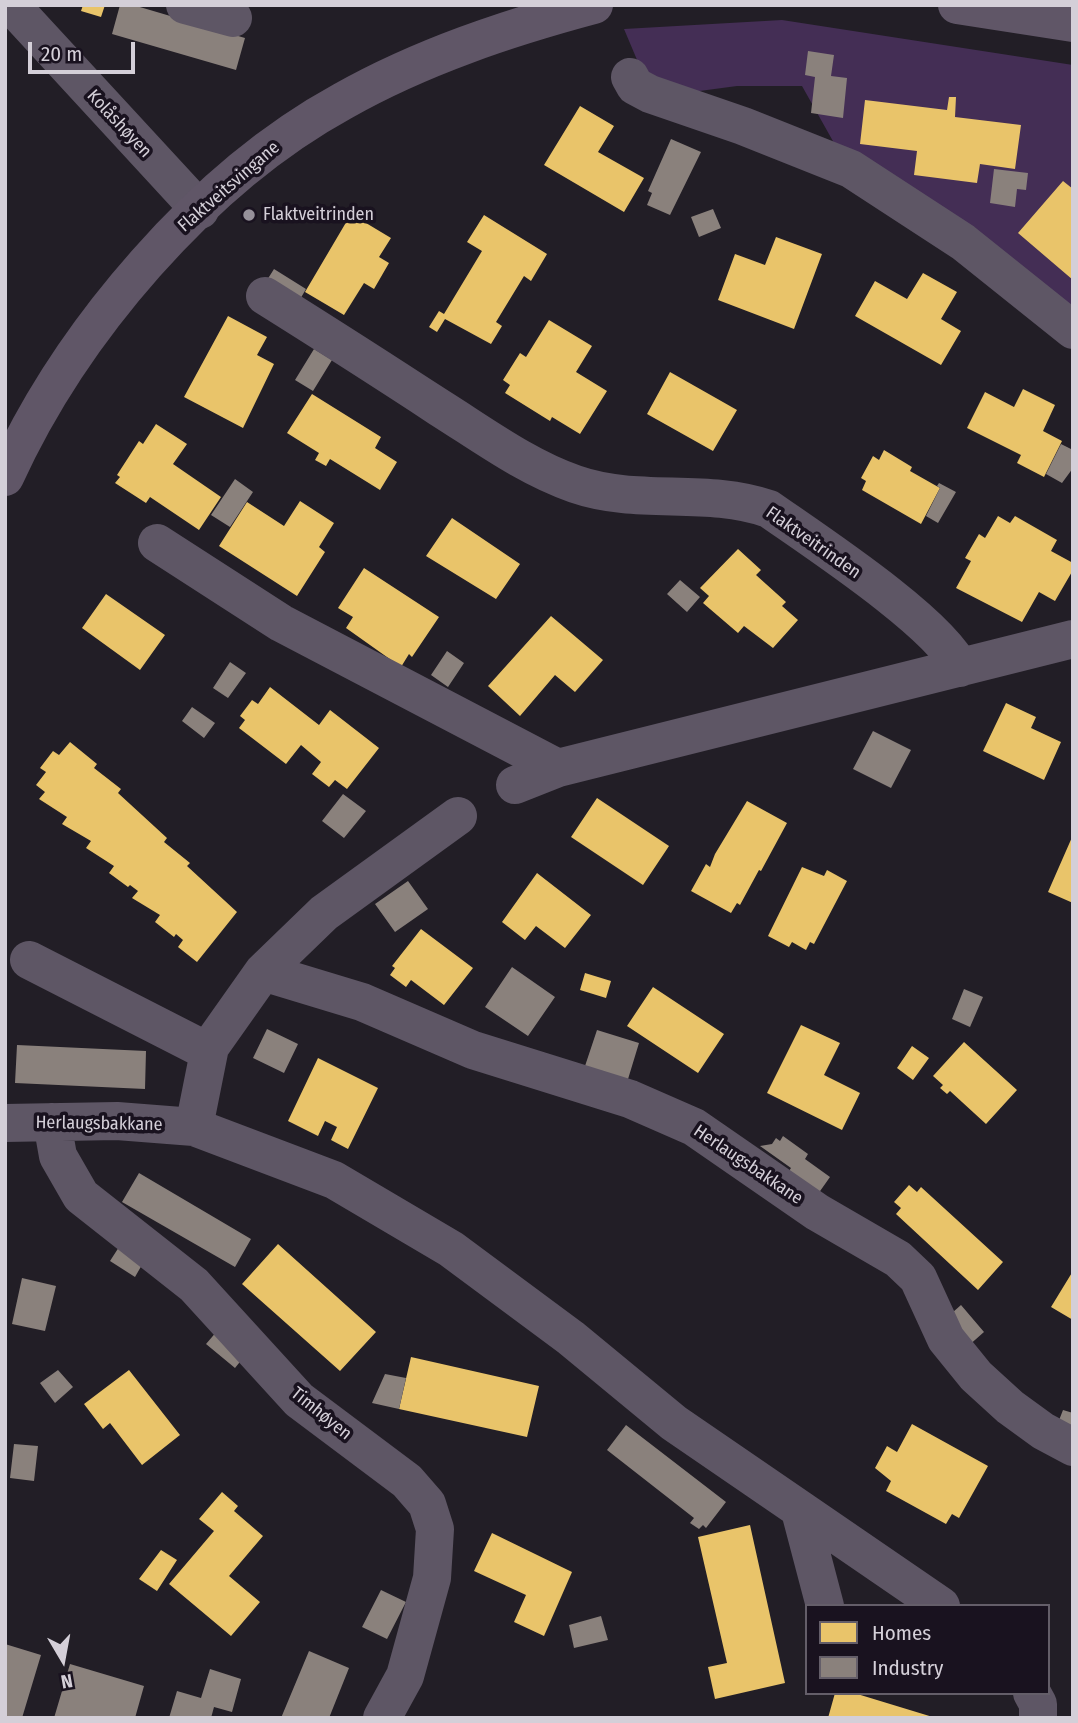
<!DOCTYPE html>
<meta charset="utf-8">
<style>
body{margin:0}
#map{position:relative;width:1078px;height:1723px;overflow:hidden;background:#221e26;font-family:"Fira Sans Condensed",sans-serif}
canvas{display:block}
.frame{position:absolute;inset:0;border:7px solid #d4cfd8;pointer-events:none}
.legend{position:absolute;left:805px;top:1604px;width:245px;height:91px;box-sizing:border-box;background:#19121f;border:2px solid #645e69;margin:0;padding:9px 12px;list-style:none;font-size:21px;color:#d4cfd8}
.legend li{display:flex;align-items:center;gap:14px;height:35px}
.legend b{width:35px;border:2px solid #645e69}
.north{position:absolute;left:28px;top:1625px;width:70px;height:70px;-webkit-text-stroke:5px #19121f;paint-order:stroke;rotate:170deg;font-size:19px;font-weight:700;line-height:28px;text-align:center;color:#d4cfd8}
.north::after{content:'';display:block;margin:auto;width:24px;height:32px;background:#d4cfd8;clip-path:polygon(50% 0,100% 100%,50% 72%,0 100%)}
.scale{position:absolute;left:28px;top:42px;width:107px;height:32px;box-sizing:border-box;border:4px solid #d4cfd8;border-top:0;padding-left:9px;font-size:21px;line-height:24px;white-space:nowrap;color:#d4cfd8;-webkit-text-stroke:5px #19121f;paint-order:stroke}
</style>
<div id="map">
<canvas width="1078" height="1723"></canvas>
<div class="frame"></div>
<ul class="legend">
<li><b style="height:19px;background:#e9c46a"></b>Homes</li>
<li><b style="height:19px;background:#8a817c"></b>Industry</li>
</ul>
<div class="north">N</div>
<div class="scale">20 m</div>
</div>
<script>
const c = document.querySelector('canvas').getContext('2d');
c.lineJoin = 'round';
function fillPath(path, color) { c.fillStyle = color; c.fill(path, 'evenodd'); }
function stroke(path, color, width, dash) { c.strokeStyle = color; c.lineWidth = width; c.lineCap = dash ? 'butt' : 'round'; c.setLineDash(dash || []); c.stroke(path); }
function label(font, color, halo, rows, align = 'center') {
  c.font = font + ' "Fira Sans Condensed",sans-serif'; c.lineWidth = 7; c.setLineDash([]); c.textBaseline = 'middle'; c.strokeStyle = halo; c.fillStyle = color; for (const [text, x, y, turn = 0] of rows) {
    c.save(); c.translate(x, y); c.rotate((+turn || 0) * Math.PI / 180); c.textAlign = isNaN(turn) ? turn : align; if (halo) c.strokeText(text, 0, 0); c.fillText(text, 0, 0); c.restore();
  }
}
fillPath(new Path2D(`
 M 782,20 L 1073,65 L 1073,307 L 834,143 L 802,86 L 737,86 L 692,92 L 643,74 L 624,29 Z`), '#442e55');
fillPath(new Path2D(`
 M 83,5 L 105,5 L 101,17 L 81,11 Z
 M 949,97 L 956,97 L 955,117 L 1021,125 L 1015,169 L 980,164 L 977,183 L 914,175 L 917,151 L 860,144 L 865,100 L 947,110 Z
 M 580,106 L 614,126 L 598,152 L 644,178 L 624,212 L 544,165 Z
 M 1063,181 L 1073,189 L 1073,280 L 1018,233 Z
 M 351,214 L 391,238 L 379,257 L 389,263 L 374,289 L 364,283 L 344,315 L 305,292 Z
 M 484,215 L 547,254 L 531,281 L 524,276 L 496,322 L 502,326 L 491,344 L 445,319 L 437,332 L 429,327 L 439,311 L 444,314 L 482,251 L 467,242 Z
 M 776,237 L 822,254 L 794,329 L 718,300 L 735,254 L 765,265 Z
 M 923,273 L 957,292 L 941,319 L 961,331 L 941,365 L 855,316 L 875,281 L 907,299 Z
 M 228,316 L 267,337 L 257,355 L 274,364 L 243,428 L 184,397 Z
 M 549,320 L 592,346 L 576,372 L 607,391 L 580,434 L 552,417 L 550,421 L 505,393 L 510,385 L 503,380 L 520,353 L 526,357 Z
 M 670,372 L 737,410 L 713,451 L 647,414 Z
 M 1023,389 L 1055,405 L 1043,431 L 1062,441 L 1044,477 L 1017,463 L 1021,455 L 967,428 L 985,392 L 1014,407 Z
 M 312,394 L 381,437 L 375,448 L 397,462 L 380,490 L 330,459 L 326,466 L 315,460 L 319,453 L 287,433 Z
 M 156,424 L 187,444 L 173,464 L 221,497 L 199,530 L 150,497 L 146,503 L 115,483 L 120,477 L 117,475 L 139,441 L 143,444 Z
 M 884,450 L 912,467 L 910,471 L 940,488 L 921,524 L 862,490 L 866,481 L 861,478 L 873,456 L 879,460 Z
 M 300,501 L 334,523 L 319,547 L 325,552 L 297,596 L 219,546 L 247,502 L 284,526 Z
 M 998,516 L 1010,523 L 1015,516 L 1057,540 L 1051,551 L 1073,563 L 1073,570 L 1055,601 L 1039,592 L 1022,622 L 956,588 L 971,561 L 965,558 L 979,534 L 985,538 Z
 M 452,518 L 520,564 L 496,599 L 426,556 Z
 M 738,549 L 761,570 L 756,575 L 786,602 L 782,606 L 798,620 L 773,648 L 744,626 L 738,633 L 703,603 L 709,596 L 700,588 Z
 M 364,568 L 439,617 L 412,657 L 409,654 L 401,667 L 346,628 L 353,617 L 338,608 Z
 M 106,594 L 165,635 L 140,670 L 82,628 Z
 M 551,616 L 603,660 L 575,692 L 555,675 L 520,716 L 488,686 Z
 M 270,687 L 319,725 L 330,710 L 379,748 L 347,789 L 335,780 L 329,787 L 312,774 L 321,762 L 301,745 L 286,764 L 239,728 L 245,720 L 240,716 L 252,700 L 258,704 Z
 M 1006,703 L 1036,717 L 1031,728 L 1061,742 L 1044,780 L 983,751 Z
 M 70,742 L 97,764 L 94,768 L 121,789 L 118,793 L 167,838 L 164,842 L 190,863 L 187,866 L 237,912 L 197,962 L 178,947 L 183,940 L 176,934 L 174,937 L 155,922 L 160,915 L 132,898 L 138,891 L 130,885 L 128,887 L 109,873 L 114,866 L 86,848 L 91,841 L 62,824 L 67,817 L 39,799 L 45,792 L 36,785 L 46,772 L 40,768 L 53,751 L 59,755 Z
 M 597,798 L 669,846 L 643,885 L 571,837 Z
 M 747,801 L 787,823 L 761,871 L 759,870 L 740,905 L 737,903 L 731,913 L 691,891 L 706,864 L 710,867 L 715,854 Z
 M 1073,835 L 1073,903 L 1048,892 Z
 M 802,867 L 824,876 L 827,870 L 847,881 L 814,944 L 810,942 L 806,950 L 792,942 L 789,947 L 768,936 Z
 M 537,873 L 591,915 L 565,948 L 536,926 L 525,940 L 502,922 Z
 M 421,929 L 473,968 L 444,1005 L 411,980 L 406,987 L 390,975 L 395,968 L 392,966 Z
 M 585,973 L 611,981 L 606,998 L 580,990 Z
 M 653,987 L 724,1034 L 698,1073 L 627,1026 Z
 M 801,1025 L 840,1043 L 824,1075 L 860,1093 L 842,1130 L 767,1093 Z
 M 964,1042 L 1017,1090 L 986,1124 L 950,1091 L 947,1094 L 940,1088 L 943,1085 L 933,1076 Z
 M 912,1046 L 929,1058 L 913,1080 L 897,1068 Z
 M 318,1058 L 378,1088 L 348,1149 L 331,1140 L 337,1127 L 325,1121 L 318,1136 L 288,1121 Z
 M 909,1185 L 917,1192 L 921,1187 L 1003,1262 L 978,1290 L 896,1214 L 901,1208 L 894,1202 Z
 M 278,1244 L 376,1332 L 340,1371 L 242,1284 Z
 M 1073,1271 L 1073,1320 L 1051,1307 Z
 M 411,1357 L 539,1386 L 527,1437 L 399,1409 Z
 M 129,1370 L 180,1435 L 142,1465 L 110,1423 L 103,1429 L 84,1404 Z
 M 912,1424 L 988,1466 L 959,1518 L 952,1514 L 946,1524 L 886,1491 L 891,1481 L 875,1468 L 887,1446 L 897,1452 Z
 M 222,1492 L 238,1506 L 234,1511 L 263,1536 L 229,1576 L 260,1602 L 231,1636 L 169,1584 L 214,1531 L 199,1519 Z
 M 750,1525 L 785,1683 L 715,1699 L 708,1667 L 727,1663 L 698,1537 Z
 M 492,1533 L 572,1572 L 544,1636 L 514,1622 L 526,1595 L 474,1571 Z
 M 161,1550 L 177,1560 L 157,1591 L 139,1579 Z
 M 835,1693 L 854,1693 L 936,1718 L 828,1718 Z`), '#e9c46a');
fillPath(new Path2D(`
 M 120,5 L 133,5 L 245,38 L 236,70 L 112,34 Z
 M 808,51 L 834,55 L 831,76 L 847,78 L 843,118 L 811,113 L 815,77 L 805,75 Z
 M 671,139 L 701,152 L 670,215 L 647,205 L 652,193 L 648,191 Z
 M 994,169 L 1028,173 L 1026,190 L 1017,189 L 1015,207 L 990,203 Z
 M 713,209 L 721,228 L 699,237 L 691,217 Z
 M 274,269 L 306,289 L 295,308 L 262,288 Z
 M 314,349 L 332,360 L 313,391 L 295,380 Z
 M 1061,444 L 1073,450 L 1073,468 L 1062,483 L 1046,474 Z
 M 235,479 L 253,492 L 230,527 L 211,515 Z
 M 939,483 L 956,492 L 938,523 L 926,516 L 940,488 L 937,486 Z
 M 680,580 L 700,597 L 687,612 L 667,594 Z
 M 447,651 L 464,663 L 448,687 L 431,675 Z
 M 230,662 L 246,673 L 228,698 L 213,688 Z
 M 192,707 L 215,723 L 204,738 L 182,721 Z
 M 873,731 L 911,750 L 891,788 L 853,769 Z
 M 343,794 L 366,811 L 344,838 L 322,821 Z
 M 408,881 L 428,909 L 395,932 L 375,904 Z
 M 512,967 L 555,997 L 528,1036 L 485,1007 Z
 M 964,989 L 983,997 L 970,1027 L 952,1019 Z
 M 267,1029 L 298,1044 L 284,1073 L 253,1058 Z
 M 597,1030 L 639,1043 L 625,1089 L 582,1075 Z
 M 17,1045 L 146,1051 L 145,1089 L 15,1083 Z
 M 783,1136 L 808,1154 L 805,1159 L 830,1177 L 818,1194 L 787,1174 L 791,1168 L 760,1146 L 772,1144 L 776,1138 L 780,1141 Z
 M 139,1173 L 251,1239 L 235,1267 L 122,1202 Z
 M 119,1247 L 143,1263 L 135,1277 L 110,1261 Z
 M 22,1278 L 56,1286 L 45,1331 L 12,1324 Z
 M 961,1305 L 984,1332 L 967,1347 L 944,1320 Z
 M 218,1330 L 247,1353 L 235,1368 L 206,1344 Z
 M 58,1370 L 73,1387 L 55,1403 L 40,1383 Z
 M 385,1374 L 406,1378 L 399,1409 L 372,1403 Z
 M 1063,1410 L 1073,1413 L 1073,1433 L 1056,1428 Z
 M 626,1425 L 726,1502 L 706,1528 L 703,1525 L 699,1529 L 690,1523 L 694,1518 L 607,1450 Z
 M 14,1444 L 38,1446 L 34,1481 L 10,1478 Z
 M 381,1590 L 406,1602 L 387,1639 L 362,1627 Z
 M 601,1616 L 608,1640 L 574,1648 L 569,1625 Z
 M 5,1644 L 41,1655 L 22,1718 L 5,1718 Z
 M 309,1651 L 349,1668 L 329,1718 L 281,1718 Z
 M 70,1664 L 144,1686 L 135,1718 L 54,1718 Z
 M 210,1669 L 241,1679 L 232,1712 L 214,1707 L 211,1718 L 169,1718 L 177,1691 L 201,1698 Z`), '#8a817c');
stroke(new Path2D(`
 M 11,5 L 200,210
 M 185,5 L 233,18
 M 630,77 L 635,86 L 650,94 L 743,126 L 851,169 L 963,242 L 1073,330
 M 265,296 C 324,333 382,370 440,408 C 483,435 526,467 575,484 C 638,506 706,487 769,509 C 813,540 940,623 960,668
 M 157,543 L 281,623 L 558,768
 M 515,785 L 558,768 L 1073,639
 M 29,960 L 209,1052
 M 263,972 L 362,1002 L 473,1050 L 630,1099 L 694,1127 L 817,1212 L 898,1259 L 918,1278 L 946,1339 L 976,1376 L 1010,1407 L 1043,1431 L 1073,1447
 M 52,1122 L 58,1156 L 81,1196 L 194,1285 L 299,1400 L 407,1481 L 427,1504 L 435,1529 L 432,1578 L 405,1676 L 382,1718
 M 5,1123 L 117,1121 L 194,1127 L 334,1180 L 451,1249 L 571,1338 L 674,1423 L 941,1606
 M 194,1127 L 210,1047 L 263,972 L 324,913 L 458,816
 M 800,1511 L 825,1606
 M 1032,1693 L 1038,1704 L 1038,1718`), '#5e5665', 38);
stroke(new Path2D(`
 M 957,5 L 1073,23
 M 5,477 C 71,332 202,178 343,101 C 421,57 508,28 594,5`), '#605667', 38);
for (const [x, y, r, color] of [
 [249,215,7,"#96919a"]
]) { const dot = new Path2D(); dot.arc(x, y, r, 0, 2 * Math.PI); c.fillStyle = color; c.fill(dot); stroke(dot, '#19121f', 2.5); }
label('18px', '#d4cfd8', '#19121f', [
 ["Kolåshøyen",119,124,47],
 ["Flaktveitsvingane",229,187,-41],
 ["Flaktveitrinden",813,543,35],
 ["Herlaugsbakkane",99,1124,1],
 ["Herlaugsbakkane",748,1165,34],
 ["Timhøyen",321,1414,39]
]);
label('18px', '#d4cfd8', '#19121f', [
 ["Flaktveitrinden",263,215]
], 'left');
</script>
